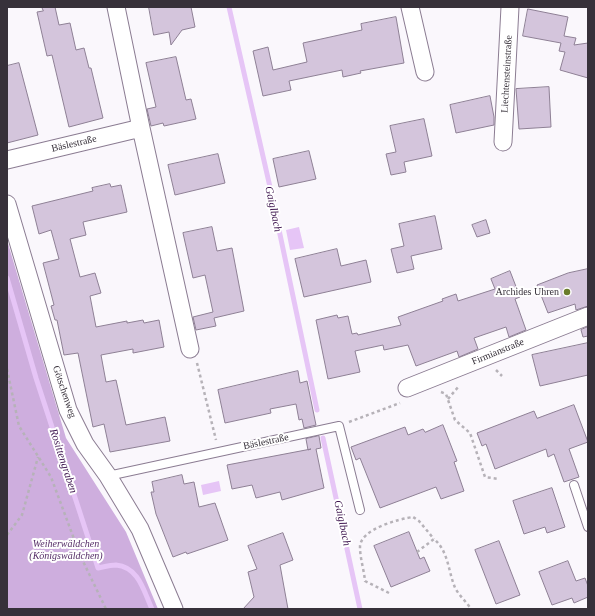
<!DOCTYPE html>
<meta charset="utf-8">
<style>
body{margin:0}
#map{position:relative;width:595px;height:616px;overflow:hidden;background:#faf7fc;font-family:"Times New Roman",serif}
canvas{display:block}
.frame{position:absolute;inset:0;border:8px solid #37313a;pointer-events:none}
</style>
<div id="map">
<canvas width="595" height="616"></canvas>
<div class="frame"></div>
</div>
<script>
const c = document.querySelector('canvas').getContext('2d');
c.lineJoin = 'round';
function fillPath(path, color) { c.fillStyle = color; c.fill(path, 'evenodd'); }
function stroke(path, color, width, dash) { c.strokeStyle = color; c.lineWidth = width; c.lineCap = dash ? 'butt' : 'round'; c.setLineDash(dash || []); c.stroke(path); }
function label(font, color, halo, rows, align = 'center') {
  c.font = font + ' "Times New Roman",serif'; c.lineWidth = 4; c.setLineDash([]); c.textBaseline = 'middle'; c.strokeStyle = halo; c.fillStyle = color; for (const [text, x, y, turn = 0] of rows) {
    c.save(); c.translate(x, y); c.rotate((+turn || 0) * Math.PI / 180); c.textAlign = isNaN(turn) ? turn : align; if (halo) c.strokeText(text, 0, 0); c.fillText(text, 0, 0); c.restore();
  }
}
fillPath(new Path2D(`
 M 7,240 L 66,438 L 126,532 L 158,609 L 7,609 Z`), '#ceaede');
fillPath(new Path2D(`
 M 299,227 L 304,248 L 290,250 L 286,230 Z
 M 219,481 L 221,491 L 203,495 L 201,485 Z`), '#e6c5f6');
stroke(new Path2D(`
 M 229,7 L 270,187 L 317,410
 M 7,278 L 36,378 L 98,568 C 103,567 111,565 116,565 C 139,567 144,592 152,609
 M 323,438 L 360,609`), '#e6c5f6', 5);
const building = new Path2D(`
 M 42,7 L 55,7 L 59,25 L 70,23 L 76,50 L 84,48 L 89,68 L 91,68 L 103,118 L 69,127 L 52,55 L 47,56 L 37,12 L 43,11 Z
 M 149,7 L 191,7 L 195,27 L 182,30 L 171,45 L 169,32 L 154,35 Z
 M 528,9 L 568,17 L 564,36 L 576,38 L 574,45 L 588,43 L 588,78 L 560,70 L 565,52 L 559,51 L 561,43 L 523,36 Z
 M 396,17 L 404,63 L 360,71 L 361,73 L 343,77 L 342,70 L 289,81 L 291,90 L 263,96 L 253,51 L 268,47 L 273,70 L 307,62 L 303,43 L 362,30 L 361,24 Z
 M 176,57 L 186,100 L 191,99 L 196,119 L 164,126 L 163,123 L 151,126 L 147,109 L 156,107 L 146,63 Z
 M 19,63 L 38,135 L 7,143 L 7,66 Z
 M 549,87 L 551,127 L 519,129 L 516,89 Z
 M 490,96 L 494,117 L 494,125 L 456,133 L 450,105 Z
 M 424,119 L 432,156 L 404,162 L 406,172 L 391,175 L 386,154 L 396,152 L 390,126 Z
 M 309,151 L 316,179 L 279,187 L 273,159 Z
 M 218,154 L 225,183 L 175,195 L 168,165 Z
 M 110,184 L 111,187 L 121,185 L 127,212 L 83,222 L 86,235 L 70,239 L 80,277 L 95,273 L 101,293 L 90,296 L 96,327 L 127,321 L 127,323 L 143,320 L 144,323 L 159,320 L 164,347 L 133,353 L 133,349 L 101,355 L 106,382 L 116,380 L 126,425 L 165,417 L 170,441 L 110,452 L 104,424 L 93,427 L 78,353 L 64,355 L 57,320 L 55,320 L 51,306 L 54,305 L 43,263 L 59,259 L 51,230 L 39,234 L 32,206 L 93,191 L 92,188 Z
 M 435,216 L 442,249 L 411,256 L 414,269 L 397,273 L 391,249 L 404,246 L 399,224 Z
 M 486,220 L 490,233 L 477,237 L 472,225 Z
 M 212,227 L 217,251 L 232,248 L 244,311 L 214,318 L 216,326 L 196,330 L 193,317 L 213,312 L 205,275 L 193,278 L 183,233 Z
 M 337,249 L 341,266 L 366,260 L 371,282 L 304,297 L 295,259 Z
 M 588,269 L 588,306 L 576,310 L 575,304 L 548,313 L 537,285 L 568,273 Z
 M 510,271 L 520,297 L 515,299 L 526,330 L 509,337 L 506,327 L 474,338 L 478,349 L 459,357 L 457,351 L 416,366 L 408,345 L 384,350 L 383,345 L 355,351 L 360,372 L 328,379 L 316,320 L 337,315 L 338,318 L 348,316 L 352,334 L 357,333 L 358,335 L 401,325 L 398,317 L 443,301 L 442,299 L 456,294 L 458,301 L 495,289 L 491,279 Z
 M 588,327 L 588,336 L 583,337 L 581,330 Z
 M 588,343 L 588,375 L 540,386 L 532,355 Z
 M 298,371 L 300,383 L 307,381 L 316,425 L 304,428 L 302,419 L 299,420 L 296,404 L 270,409 L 271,413 L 225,423 L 218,390 Z
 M 574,405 L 588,442 L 569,449 L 579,477 L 564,482 L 554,454 L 548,457 L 546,449 L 495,469 L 486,444 L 482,446 L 477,433 L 534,411 L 537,418 Z
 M 443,425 L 457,461 L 454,462 L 464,491 L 441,499 L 436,487 L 380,508 L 360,458 L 356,460 L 351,447 L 405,427 L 408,435 L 423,429 L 425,432 Z
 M 319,436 L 321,448 L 316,449 L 324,488 L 282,500 L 280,492 L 256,498 L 252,485 L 232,489 L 227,465 L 311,449 L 308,450 L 306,439 Z
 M 182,475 L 184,484 L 194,482 L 199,507 L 215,503 L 228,540 L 187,554 L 186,552 L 173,557 L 156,514 L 151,492 L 154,492 L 152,482 Z
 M 552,488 L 565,527 L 547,533 L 545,527 L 524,534 L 513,501 Z
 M 409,532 L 420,559 L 424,557 L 430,571 L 391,587 L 374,546 Z
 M 283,533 L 293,560 L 280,565 L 288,609 L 243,609 L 254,597 L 248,572 L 257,569 L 248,546 Z
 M 499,541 L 520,595 L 496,604 L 475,550 Z
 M 568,561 L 576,581 L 585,578 L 588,586 L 588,597 L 574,603 L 572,598 L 552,605 L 539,572 Z`);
fillPath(building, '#d4c5dc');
stroke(building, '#8e8095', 1);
const lane = new Path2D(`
 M 108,476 L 339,426 L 360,510
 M 574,485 L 588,527`);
const street = new Path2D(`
 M 116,7 L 141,128 L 190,349
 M 410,7 L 425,72
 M 503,142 L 510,7
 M 7,160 L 141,128
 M 7,204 L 68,410 L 85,444 L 108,476 L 140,529 L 174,609
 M 407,388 L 588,316`);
stroke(lane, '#8b7c92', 10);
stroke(street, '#8b7c92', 19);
stroke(new Path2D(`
 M 197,363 L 216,440
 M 7,369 L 19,426 L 51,477 L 80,555 L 106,609
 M 496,370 L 502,376
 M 441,392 L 446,394 L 455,420 L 470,433 L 485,477 L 499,479
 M 448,399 L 459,386
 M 349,422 L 400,403
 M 7,535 L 22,515 L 38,457
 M 417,552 L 434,539 C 448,551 448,569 454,585 C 457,594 466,601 471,609
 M 389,593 L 365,581 C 364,570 360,558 360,547 C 360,529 399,519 413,517 L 419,521 L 434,539`), '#b6b2b8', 2.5, [3, 3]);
stroke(lane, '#fff', 8);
stroke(street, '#fff', 17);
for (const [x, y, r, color] of [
 [567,292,4,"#6a7c2b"]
]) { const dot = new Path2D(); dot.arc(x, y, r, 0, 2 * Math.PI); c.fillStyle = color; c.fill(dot); stroke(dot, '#fff', 1.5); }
label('10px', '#37313a', '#fff', [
 ["Liechtensteinstraße",507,74,-87],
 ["Bäslestraße",74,144,-13],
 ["Firmianstraße",498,352,-22],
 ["Götschenweg",64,392,71],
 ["Bäslestraße",266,442,-12]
]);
label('10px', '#37313a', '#fff', [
 ["Archides Uhren",559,292]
], 'right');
label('italic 10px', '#552d67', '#fff', [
 ["Weiherwäldchen",66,544],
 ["(Königswäldchen)",66,556]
]);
label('italic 11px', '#3f1750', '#fff', [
 ["Gaiglbach",273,209,78],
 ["Rosittengraben",63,461,72],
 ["Gaiglbach",342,523,78]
]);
</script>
